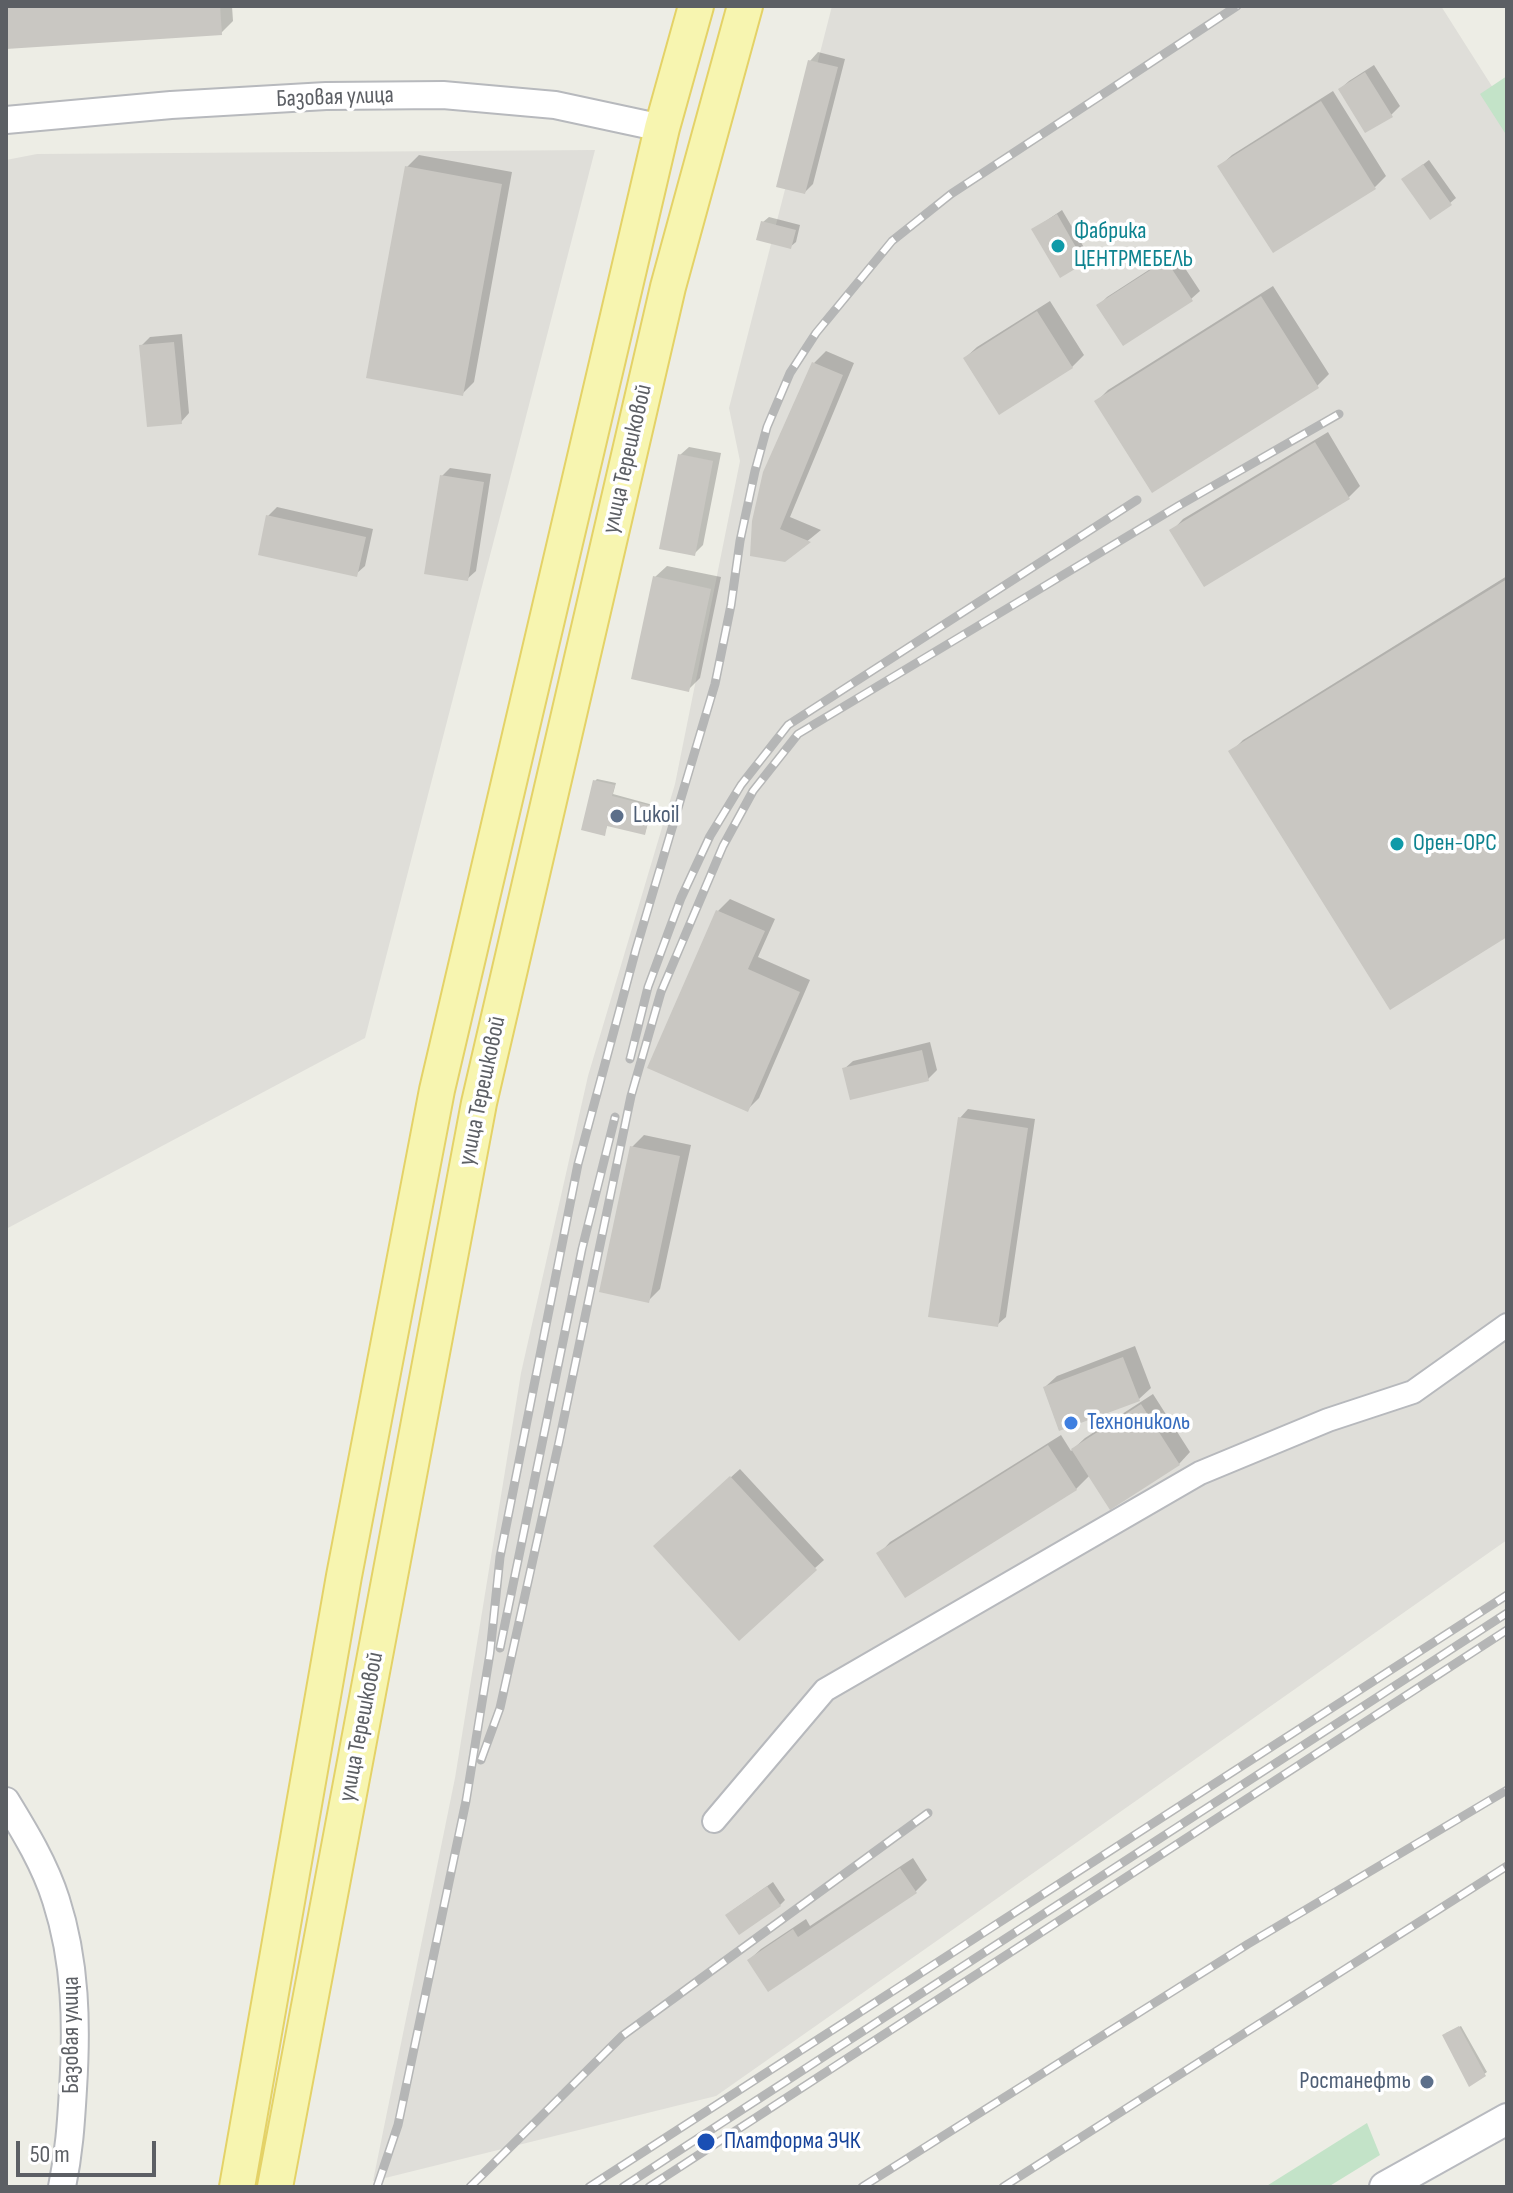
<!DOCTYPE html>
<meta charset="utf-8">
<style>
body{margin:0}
#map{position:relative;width:1513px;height:2193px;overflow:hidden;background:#edede5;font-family:"Sofia Sans Condensed",sans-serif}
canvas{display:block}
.frame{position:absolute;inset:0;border:8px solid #5c5f64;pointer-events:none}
.scale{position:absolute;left:16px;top:2141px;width:140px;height:36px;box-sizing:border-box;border:4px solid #5c5f64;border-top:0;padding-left:10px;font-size:24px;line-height:28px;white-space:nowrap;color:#5c5f64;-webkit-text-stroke:6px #fff;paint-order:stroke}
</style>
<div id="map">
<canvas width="1513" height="2193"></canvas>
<div class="frame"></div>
<div class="scale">50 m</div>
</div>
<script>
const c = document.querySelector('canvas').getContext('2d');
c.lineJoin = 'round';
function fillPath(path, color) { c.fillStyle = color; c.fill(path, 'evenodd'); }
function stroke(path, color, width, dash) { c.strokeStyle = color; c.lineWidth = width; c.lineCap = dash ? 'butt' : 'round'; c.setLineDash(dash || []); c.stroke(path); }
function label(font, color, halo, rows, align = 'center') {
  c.font = font + ' "Sofia Sans Condensed",sans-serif'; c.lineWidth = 7; c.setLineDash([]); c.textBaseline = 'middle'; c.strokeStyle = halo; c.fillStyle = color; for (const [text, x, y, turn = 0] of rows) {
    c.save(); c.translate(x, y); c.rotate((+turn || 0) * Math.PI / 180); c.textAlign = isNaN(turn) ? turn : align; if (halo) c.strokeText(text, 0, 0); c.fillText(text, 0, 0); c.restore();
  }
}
fillPath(new Path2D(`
 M 832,6 L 1441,6 L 1507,110 L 1507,1540 L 716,2096 L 373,2181 L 455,1778 L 521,1373 L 588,1076 L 675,784 L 740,461 L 729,408 Z
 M 595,150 L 365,1038 L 6,1229 L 6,160 L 37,154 Z`), '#dfded9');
fillPath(new Path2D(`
 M 1507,76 L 1507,136 L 1480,94 Z
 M 1367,2123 L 1380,2155 L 1328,2187 L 1265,2187 Z`), '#c3e3c8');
fillPath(new Path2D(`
 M 6,6 L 232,6 L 233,21 L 221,33 L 6,31 Z
 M 818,52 L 845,59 L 813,184 L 805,192 L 810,61 Z
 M 1374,65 L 1400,106 L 1391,115 L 1340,89 L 1349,81 Z
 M 1333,91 L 1386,176 L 1375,187 L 1220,166 L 1232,155 Z
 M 419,155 L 512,172 L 474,382 L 462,394 L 407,167 Z
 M 1429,160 L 1456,198 L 1450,203 L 1404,179 Z
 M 1062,210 L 1089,256 L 1084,262 L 1034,229 Z
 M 769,217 L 800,225 L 796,242 L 790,247 L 763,222 Z
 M 1175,253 L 1200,291 L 1191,299 L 1099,305 L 1107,297 Z
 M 1273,286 L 1329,374 L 1317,386 L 1096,402 L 1108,390 Z
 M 1050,301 L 1084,355 L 1072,367 L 965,358 L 977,347 Z
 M 182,334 L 189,413 L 181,422 L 141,346 L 150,337 Z
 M 826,351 L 854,363 L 790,517 L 821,530 L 784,560 L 752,554 L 814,363 Z
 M 1328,432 L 1360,486 L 1348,498 L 1172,531 L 1183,519 Z
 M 689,447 L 721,453 L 703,545 L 694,554 L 680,455 Z
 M 450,468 L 491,474 L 476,571 L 467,579 L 442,476 Z
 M 277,507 L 373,529 L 365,566 L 356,574 L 268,516 Z
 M 667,566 L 721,577 L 700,678 L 688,690 L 655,577 Z
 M 1507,576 L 1507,935 L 1231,752 L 1243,740 Z
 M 597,779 L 616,783 L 613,794 L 653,805 L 645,833 L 608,824 L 604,834 L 595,781 Z
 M 730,899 L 775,919 L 758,957 L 810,980 L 759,1098 L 747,1110 L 650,1067 L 718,911 Z
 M 930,1042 L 937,1070 L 928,1079 L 844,1069 L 853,1061 Z
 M 968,1109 L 1035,1119 L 1006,1317 L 997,1325 L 960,1118 Z
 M 644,1135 L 691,1145 L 660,1289 L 649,1300 L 632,1147 Z
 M 1135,1346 L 1151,1388 L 1139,1399 L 1045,1387 L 1057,1376 Z
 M 1153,1394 L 1190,1452 L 1179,1464 L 1090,1475 L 1076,1489 L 879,1554 L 890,1542 L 1061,1435 L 1071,1451 L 1085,1438 Z
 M 740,1469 L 824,1560 L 815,1568 L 664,1538 Z
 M 913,1858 L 927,1880 L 916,1891 L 769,1990 L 749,1960 L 761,1949 L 806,1919 L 810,1926 Z
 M 773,1882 L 785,1900 L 780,1905 L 733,1910 Z
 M 1461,2026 L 1487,2072 L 1469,2084 L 1446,2033 Z`), '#0003');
fillPath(new Path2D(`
 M 6,6 L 220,6 L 222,35 L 6,49 Z
 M 808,60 L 838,67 L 805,194 L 776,187 Z
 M 1365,72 L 1393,117 L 1365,133 L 1338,89 Z
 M 1321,101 L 1376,189 L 1273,253 L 1217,166 Z
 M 1423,164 L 1452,205 L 1430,220 L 1401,179 Z
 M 405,166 L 502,184 L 463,396 L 366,378 Z
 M 1057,214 L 1085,263 L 1060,278 L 1031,229 Z
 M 761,221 L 796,230 L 791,249 L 756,240 Z
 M 1166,260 L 1193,301 L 1123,346 L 1096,305 Z
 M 1261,296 L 1319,388 L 1152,493 L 1094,401 Z
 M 1037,311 L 1073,368 L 999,415 L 963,358 Z
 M 174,342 L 182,424 L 147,427 L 139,345 Z
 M 812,362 L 843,375 L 780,529 L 811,542 L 785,562 L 750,556 L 752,521 L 763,472 Z
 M 1315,442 L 1350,499 L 1204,587 L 1169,530 Z
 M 678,454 L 713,461 L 695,556 L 659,549 Z
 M 440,475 L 484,482 L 468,581 L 424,574 Z
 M 266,515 L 366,537 L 357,577 L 258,555 Z
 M 653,576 L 711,589 L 689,692 L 631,679 Z
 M 1507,579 L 1507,937 L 1390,1010 L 1228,751 Z
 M 593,780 L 615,785 L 612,796 L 652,806 L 645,835 L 607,826 L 605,836 L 581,830 Z
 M 716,910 L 765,931 L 748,969 L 800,992 L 748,1112 L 647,1068 Z
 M 922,1050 L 929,1081 L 850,1100 L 842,1068 Z
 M 958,1117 L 1028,1128 L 998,1327 L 928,1317 Z
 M 630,1146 L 680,1156 L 649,1303 L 599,1292 Z
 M 1123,1357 L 1140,1401 L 1059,1431 L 1043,1387 Z
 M 1141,1404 L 1180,1465 L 1110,1510 L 1071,1449 Z
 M 1048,1445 L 1077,1490 L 905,1598 L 876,1553 Z
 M 730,1476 L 817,1570 L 739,1641 L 653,1546 Z
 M 900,1868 L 917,1893 L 768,1992 L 747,1960 L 793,1929 L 798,1937 Z
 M 767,1886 L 781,1906 L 739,1935 L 725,1915 Z
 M 1459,2026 L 1486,2076 L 1469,2087 L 1442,2035 Z`), '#c9c7c2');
const minor = new Path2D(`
 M 714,1821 L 825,1690 L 1200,1473 L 1328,1420 L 1413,1392 L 1507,1325`);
const tertiary = new Path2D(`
 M 6,120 L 171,105 L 326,96 L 443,95 L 555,105 L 662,128
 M 6,1801 C 25,1832 45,1865 56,1900 C 76,1962 77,2025 73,2089 C 71,2124 69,2153 62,2187`);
const secondary = new Path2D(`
 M 1385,2187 L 1507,2119`);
const primary = new Path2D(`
 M 237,2187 L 344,1576 L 437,1090 L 662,128 L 696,6
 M 275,2187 L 479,1103 L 668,287 L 745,6`);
stroke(minor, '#b7b9bd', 26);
stroke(tertiary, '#b7b9bd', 30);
stroke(secondary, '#b8babf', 34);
stroke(primary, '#e4d267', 38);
stroke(minor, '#fff', 22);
stroke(tertiary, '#fff', 26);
stroke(secondary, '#fff', 30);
stroke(primary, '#f7f5b0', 34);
const rail = new Path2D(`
 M 630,1059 L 648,987 L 681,898 L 710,836 L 741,785 L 788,725 L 1137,500
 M 500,1648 L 582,1249 L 615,1117
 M 481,1760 L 500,1708 L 559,1442 L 631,1096 L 661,992 L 723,846 L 753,791 L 798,734 L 1178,506 L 1339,414
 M 377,2187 L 398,2125 L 466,1801 L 490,1653 L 500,1557 L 578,1164 L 636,949 L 715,684 L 731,605 L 740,541 L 755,471 L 767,427 L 790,373 L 816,333 L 892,241 L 951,194 L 1237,6
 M 470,2187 L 622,2036 L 928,1813
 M 589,2187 L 1507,1595
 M 623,2187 L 1507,1613
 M 649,2187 L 1507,1630
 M 862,2187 L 1248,1944 L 1507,1790
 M 1003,2187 L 1507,1866`);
stroke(rail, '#b5b6b6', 9);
stroke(rail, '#fff', 6, [18]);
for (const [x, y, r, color] of [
 [1058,246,8,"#0f9aa8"],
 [617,816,8,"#5c6f8a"],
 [1397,844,8,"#0f9aa8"],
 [1071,1423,8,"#3f7fe0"],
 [1427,2082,8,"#5c6f8a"],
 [706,2142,10,"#1a4fb4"]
]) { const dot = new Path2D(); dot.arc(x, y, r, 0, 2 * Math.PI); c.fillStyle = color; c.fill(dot); stroke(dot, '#fff', 3); }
label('24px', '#5c5f64', '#fff', [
 ["Базовая улица",335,98,-2],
 ["улица Терешковой",628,459,-77],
 ["улица Терешковой",483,1091,-78],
 ["улица Терешковой",362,1727,-79],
 ["Базовая улица",72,2035,-90]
]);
label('24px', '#0d838f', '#fff', [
 ["Фабрика",1074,232],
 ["ЦЕНТРМЕБЕЛЬ",1074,260],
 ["Орен-ОРС",1413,844]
], 'left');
label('24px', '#4e5e75', '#fff', [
 ["Lukoil",633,816],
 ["Ростанефть",1411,2082,"right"]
], 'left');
label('24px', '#366cbe', '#fff', [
 ["Технониколь",1087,1423]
], 'left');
label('24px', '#164399', '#fff', [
 ["Платформа ЭЧК",724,2142]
], 'left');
</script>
